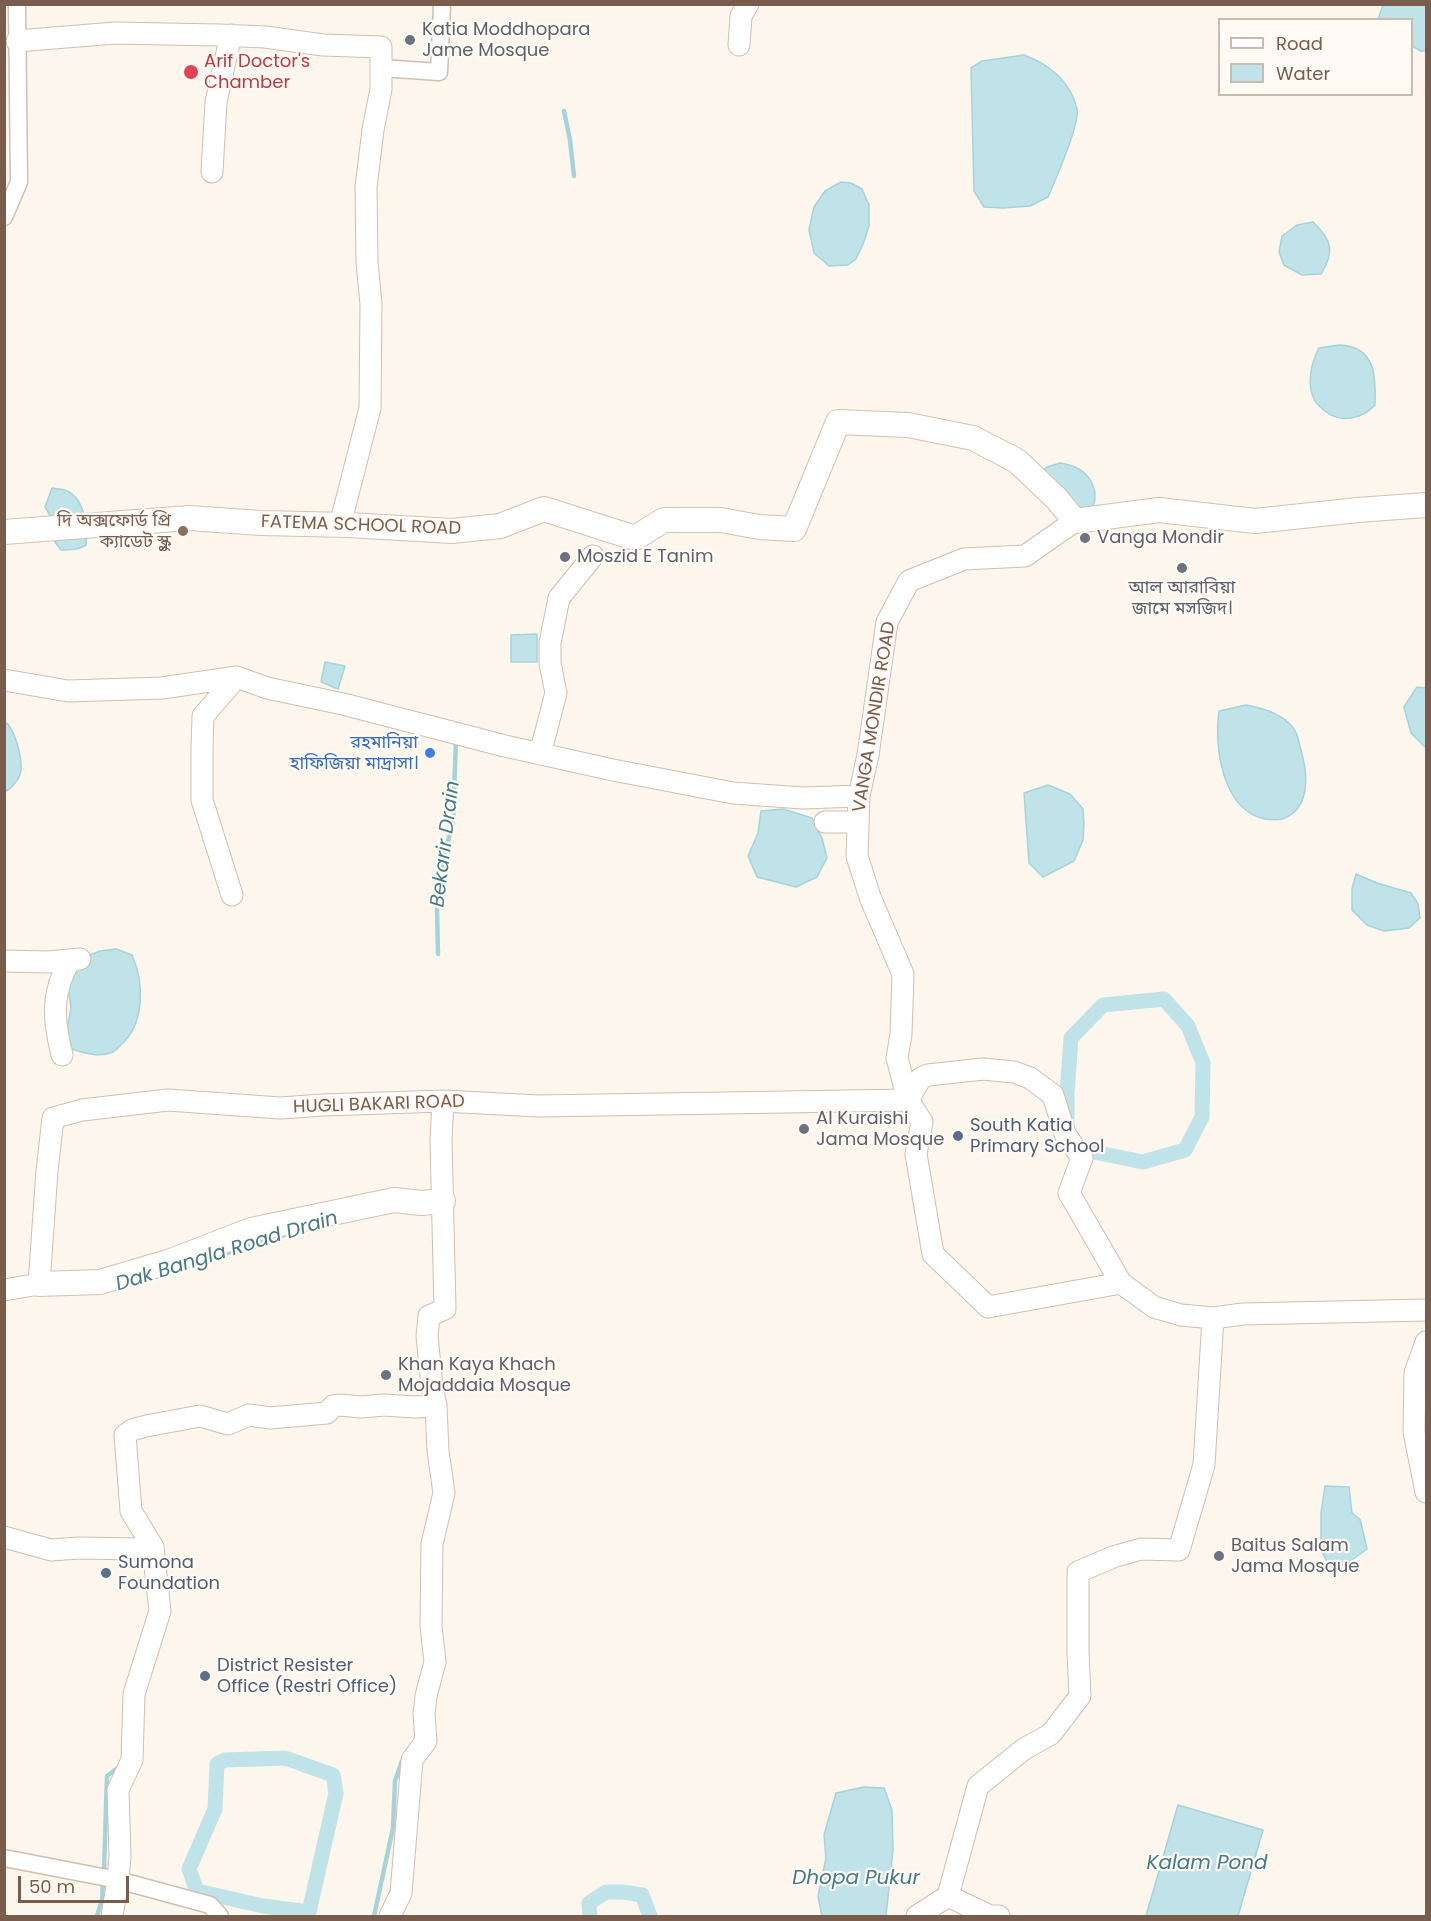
<!DOCTYPE html>
<meta charset="utf-8">
<style>
body{margin:0}
#map{position:relative;width:1431px;height:1921px;overflow:hidden;background:#fdf6ec;font-family:Poppins,sans-serif}
canvas{display:block}
.frame{position:absolute;inset:0;border:6px solid #7a5c4d;pointer-events:none}
.legend{position:absolute;left:1218px;top:18px;width:195px;height:78px;box-sizing:border-box;background:#fffaf3;border:2px solid #cabbb1;margin:0;padding:8px 10px;list-style:none;font-size:18px;color:#7a5c4d}
.legend li{display:flex;align-items:center;gap:12px;height:30px}
.legend b{width:30px;border:2px solid #cabbb1}
.scale{position:absolute;left:18px;top:1876px;width:111px;height:27px;box-sizing:border-box;border:3px solid #7a5c4d;border-top:0;padding-left:8px;font-size:18px;line-height:21px;white-space:nowrap;color:#7a5c4d;-webkit-text-stroke:4px #fffaf3;paint-order:stroke}
</style>
<div id="map">
<canvas width="1431" height="1921"></canvas>
<div class="frame"></div>
<ul class="legend">
<li><b style="height:8px;background:#fff"></b>Road</li>
<li><b style="height:16px;background:#bfe3e8"></b>Water</li>
</ul>
<div class="scale">50 m</div>
</div>
<script>
const c = document.querySelector('canvas').getContext('2d');
c.lineJoin = 'round';
function fillPath(path, color) { c.fillStyle = color; c.fill(path, 'evenodd'); }
function stroke(path, color, width, dash) { c.strokeStyle = color; c.lineWidth = width; c.lineCap = dash ? 'butt' : 'round'; c.setLineDash(dash || []); c.stroke(path); }
function label(font, color, halo, rows, align = 'center') {
  c.font = font + ' Poppins,"Noto Sans Bengali",sans-serif'; c.lineWidth = 4.5; c.setLineDash([]); c.textBaseline = 'middle'; c.strokeStyle = halo; c.fillStyle = color; for (const [text, x, y, turn = 0] of rows) {
    c.save(); c.translate(x, y); c.rotate((+turn || 0) * Math.PI / 180); c.textAlign = isNaN(turn) ? turn : align; if (halo) c.strokeText(text, 0, 0); c.fillText(text, 0, 0); c.restore();
  }
}
const water = new Path2D(`
 M 1383,5 L 1426,5 L 1426,51 L 1421,51 L 1412,46 L 1412,20 L 1378,19 Z
 M 1024,55 C 1049,64 1071,82 1077,109 C 1080,124 1055,181 1048,197 L 1030,206 L 1003,208 L 984,207 L 974,191 L 971,68 L 982,61 Z
 M 841,182 L 851,183 L 862,189 L 869,205 L 869,226 L 863,244 L 856,259 L 848,265 L 829,266 L 814,253 L 809,230 L 814,207 L 825,191 Z
 M 1313,222 C 1332,240 1335,252 1321,274 L 1302,275 L 1284,265 L 1279,252 L 1282,236 L 1297,225 Z
 M 1339,345 C 1376,346 1376,377 1375,405 C 1362,419 1341,424 1325,411 C 1322,408 1317,405 1315,401 C 1306,385 1311,363 1319,348 Z
 M 1060,463 C 1090,467 1105,492 1087,518 L 1041,472 L 1047,467 Z
 M 52,488 C 57,489 63,489 67,491 C 85,499 88,529 86,545 C 78,550 70,550 61,550 L 55,542 C 55,528 53,519 45,507 Z
 M 537,634 L 537,662 L 511,662 L 511,635 Z
 M 325,662 L 345,666 L 338,689 L 321,682 Z
 M 1417,687 L 1426,688 L 1426,748 L 1411,733 L 1404,707 Z
 M 1246,705 C 1263,708 1284,715 1294,729 C 1297,734 1299,741 1300,747 C 1307,769 1312,804 1287,817 C 1281,821 1272,820 1265,819 C 1222,810 1214,747 1219,711 Z
 M 4,721 C 15,728 22,757 21,770 C 20,779 12,788 5,792 Z
 M 1048,785 L 1070,794 L 1083,809 L 1084,823 L 1083,840 L 1074,861 L 1043,877 L 1029,863 L 1024,793 Z
 M 783,809 L 812,818 L 822,838 L 827,858 L 817,877 L 796,887 L 757,877 L 748,856 L 758,833 L 761,811 Z
 M 1356,874 L 1377,883 L 1411,893 L 1418,904 L 1420,918 L 1409,928 L 1384,931 L 1367,925 L 1352,910 L 1352,889 Z
 M 116,949 L 132,955 C 144,982 145,1021 123,1043 C 120,1045 116,1051 113,1052 C 99,1058 84,1053 72,1049 L 67,1031 L 71,1007 L 68,988 L 80,959 L 100,951 Z
 M 1325,1486 L 1349,1487 L 1352,1513 L 1360,1519 L 1367,1549 L 1345,1565 L 1329,1566 L 1321,1550 L 1321,1513 Z
 M 864,1787 L 884,1788 L 892,1810 L 893,1850 L 886,1916 L 822,1916 L 818,1896 L 826,1858 L 824,1835 L 836,1793 Z
 M 1178,1805 L 1263,1830 L 1238,1916 L 1146,1916 Z`);
fillPath(water, '#bfe3e8');
stroke(water, '#a5d3da', 1.5);
stroke(new Path2D(`
 M 564,111 L 570,140 L 574,176
 M 438,954 L 437,910 L 441,869 L 453,822 L 456,739
 M 212,1258 L 253,1244 L 298,1231
 M 104,1872 L 107,1776 L 119,1767
 M 97,1916 L 102,1900 L 103,1881
 M 374,1916 L 393,1828 L 395,1781 L 402,1761`), '#a5d3da', 4.5);
stroke(new Path2D(`
 M 1164,999 L 1188,1026 L 1203,1063 L 1202,1117 L 1185,1150 L 1143,1162 L 1084,1150 L 1067,1136 L 1067,1093 L 1071,1038 L 1103,1005 Z
 M 285,1758 L 333,1775 L 336,1793 L 309,1912 L 263,1906 L 197,1891 L 189,1869 L 215,1809 L 217,1764 L 225,1760 Z
 M 590,1916 L 589,1903 L 606,1892 L 623,1892 L 642,1895 L 650,1916`), '#bfe3e8', 15);
const minor = new Path2D(`
 M 381,68 L 439,72 L 442,4
 M 4,217 L 19,182 L 17,4
 M 4,1858 L 118,1880 L 210,1905 L 220,1916`);
const tertiary = new Path2D(`
 M 17,41 L 115,33 L 219,35 L 265,37 L 323,45 L 381,47 L 381,89 L 373,130 L 366,187 L 367,262 L 371,304 L 370,408 L 340,525
 M 739,45 L 741,16 L 748,4
 M 212,172 L 216,102 L 231,35
 M 1075,521 L 1025,556 L 964,559 L 909,581 L 887,622 L 868,755 L 859,796 L 857,856 L 870,897 L 903,974 L 901,1034 L 897,1058 L 908,1100 L 922,1122 L 916,1154 L 933,1254 L 988,1307 L 1121,1283
 M 4,680 L 68,691 L 162,688 L 237,677 L 267,688 L 343,704 L 505,746 L 613,770 L 733,793 L 803,798 L 859,796
 M 540,754 L 556,693 L 550,663 L 550,643 L 559,598 L 593,556
 M 825,822 L 858,822
 M 232,895 L 202,800 L 202,748 L 203,716 L 237,677
 M 4,961 L 48,962 L 80,959
 M 62,1055 C 53,1019 51,993 70,960
 M 908,1100 L 921,1078 L 928,1075 L 983,1069 L 1014,1072 L 1030,1078 L 1053,1095 L 1065,1134 L 1082,1158 L 1069,1193 L 1121,1283 L 1154,1307 L 1181,1315 L 1213,1318 L 1243,1314 L 1426,1310
 M 4,1290 L 39,1284 L 47,1171 L 53,1118 L 82,1110 L 168,1100 L 280,1108 L 323,1105 L 443,1101 L 539,1106 L 908,1100
 M 1426,1342 L 1415,1373 L 1414,1432 L 1426,1492
 M 4,1537 L 51,1550 L 79,1548 L 141,1549 L 153,1547
 M 948,1896 L 978,1786 L 1024,1749 L 1051,1734 L 1080,1696 L 1078,1652 L 1078,1572 L 1113,1557 L 1141,1549 L 1179,1550 L 1204,1465 L 1213,1318
 M 112,1916 L 118,1880 L 120,1856 L 118,1790 L 132,1760 L 134,1694 L 160,1611 L 153,1547 L 131,1511 L 125,1435 L 132,1430 L 146,1426 L 200,1416 L 228,1424 L 249,1415 L 270,1418 L 327,1413 L 333,1406 L 340,1405 L 361,1407 L 384,1405 L 414,1407 L 436,1406
 M 390,1916 L 401,1893 L 412,1760 L 426,1741 L 424,1714 L 426,1696 L 435,1662 L 431,1626 L 432,1544 L 444,1493 L 438,1451 L 436,1406 L 432,1386 L 427,1336 L 429,1316 L 445,1309 L 441,1140 L 443,1101
 M 917,1916 L 948,1896 L 990,1916 L 999,1916`);
const secondary = new Path2D(`
 M 4,532 L 189,518 L 261,523 L 349,525 L 452,531 L 500,526 L 544,509 L 635,538 L 664,520 L 721,520 L 759,527 L 794,529 L 838,422 L 908,425 L 973,438 L 1017,461 L 1057,499 L 1075,521 L 1159,510 L 1255,521 L 1358,510 L 1426,505
 M 39,1284 L 100,1282 L 171,1261 L 251,1230 L 394,1200 L 421,1203 L 443,1201`);
stroke(minor, '#d1beb0', 19);
stroke(tertiary, '#d1beb0', 23);
stroke(secondary, '#d6c0b0', 26);
stroke(minor, '#fff', 16);
stroke(tertiary, '#fff', 21);
stroke(secondary, '#fff', 24);
for (const [x, y, r, color] of [
 [410,40,6,"#6b7280"],
 [191,72,8,"#e0444e"],
 [183,531,6,"#8d6e63"],
 [1085,538,6,"#6b7280"],
 [565,557,6,"#6b7280"],
 [1182,568,6,"#6b7280"],
 [430,753,6,"#3f7fe0"],
 [804,1129,6,"#6b7280"],
 [958,1136,6,"#5c6f8a"],
 [386,1375,6,"#6b7280"],
 [1219,1556,6,"#6b7280"],
 [106,1573,6,"#5c6f8a"],
 [205,1676,6,"#5c6f8a"]
]) { const dot = new Path2D(); dot.arc(x, y, r, 0, 2 * Math.PI); c.fillStyle = color; c.fill(dot); stroke(dot, '#fffaf3', 2); }
label('18px', '#5b616d', '#fffaf3', [
 ["Katia Moddhopara",422,30],
 ["Jame Mosque",422,51],
 ["Vanga Mondir",1097,538],
 ["Moszid E Tanim",577,557],
 ["আল আরাবিয়া",1182,588,"center"],
 ["জামে মসজিদ।",1182,609,"center"],
 ["Al Kuraishi",816,1119],
 ["Jama Mosque",816,1140],
 ["Khan Kaya Khach",398,1365],
 ["Mojaddaia Mosque",398,1386],
 ["Baitus Salam",1231,1546],
 ["Jama Mosque",1231,1567]
], 'left');
label('18px', '#be3a42', '#fffaf3', [
 ["Arif Doctor's",204,62],
 ["Chamber",204,83]
], 'left');
label('18px', '#785e54', '#fffaf3', [
 ["দি অক্সফোর্ড প্রি",171,521],
 ["ক্যাডেট স্কুল",171,542]
], 'right');
label('18px', '#7a5c4d', '#fffaf3', [
 ["FATEMA SCHOOL ROAD",361,526,2],
 ["VANGA MONDIR ROAD",875,717,-81],
 ["HUGLI BAKARI ROAD",379,1105,-2]
]);
label('18px', '#366cbe', '#fffaf3', [
 ["রহমানিয়া",418,743],
 ["হাফিজিয়া মাদ্রাসা।",418,764]
], 'right');
label('18px', '#4e5e75', '#fffaf3', [
 ["South Katia",970,1126],
 ["Primary School",970,1147],
 ["Sumona",118,1563],
 ["Foundation",118,1584],
 ["District Resister",217,1666],
 ["Office (Restri Office)",217,1687]
], 'left');
label('italic 20px', '#437c86', '#fffaf3', [
 ["Bekarir Drain",446,844,-83],
 ["Dak Bangla Road Drain",227,1252,-17],
 ["Kalam Pond",1207,1864],
 ["Dhopa Pukur",856,1879]
]);
</script>
